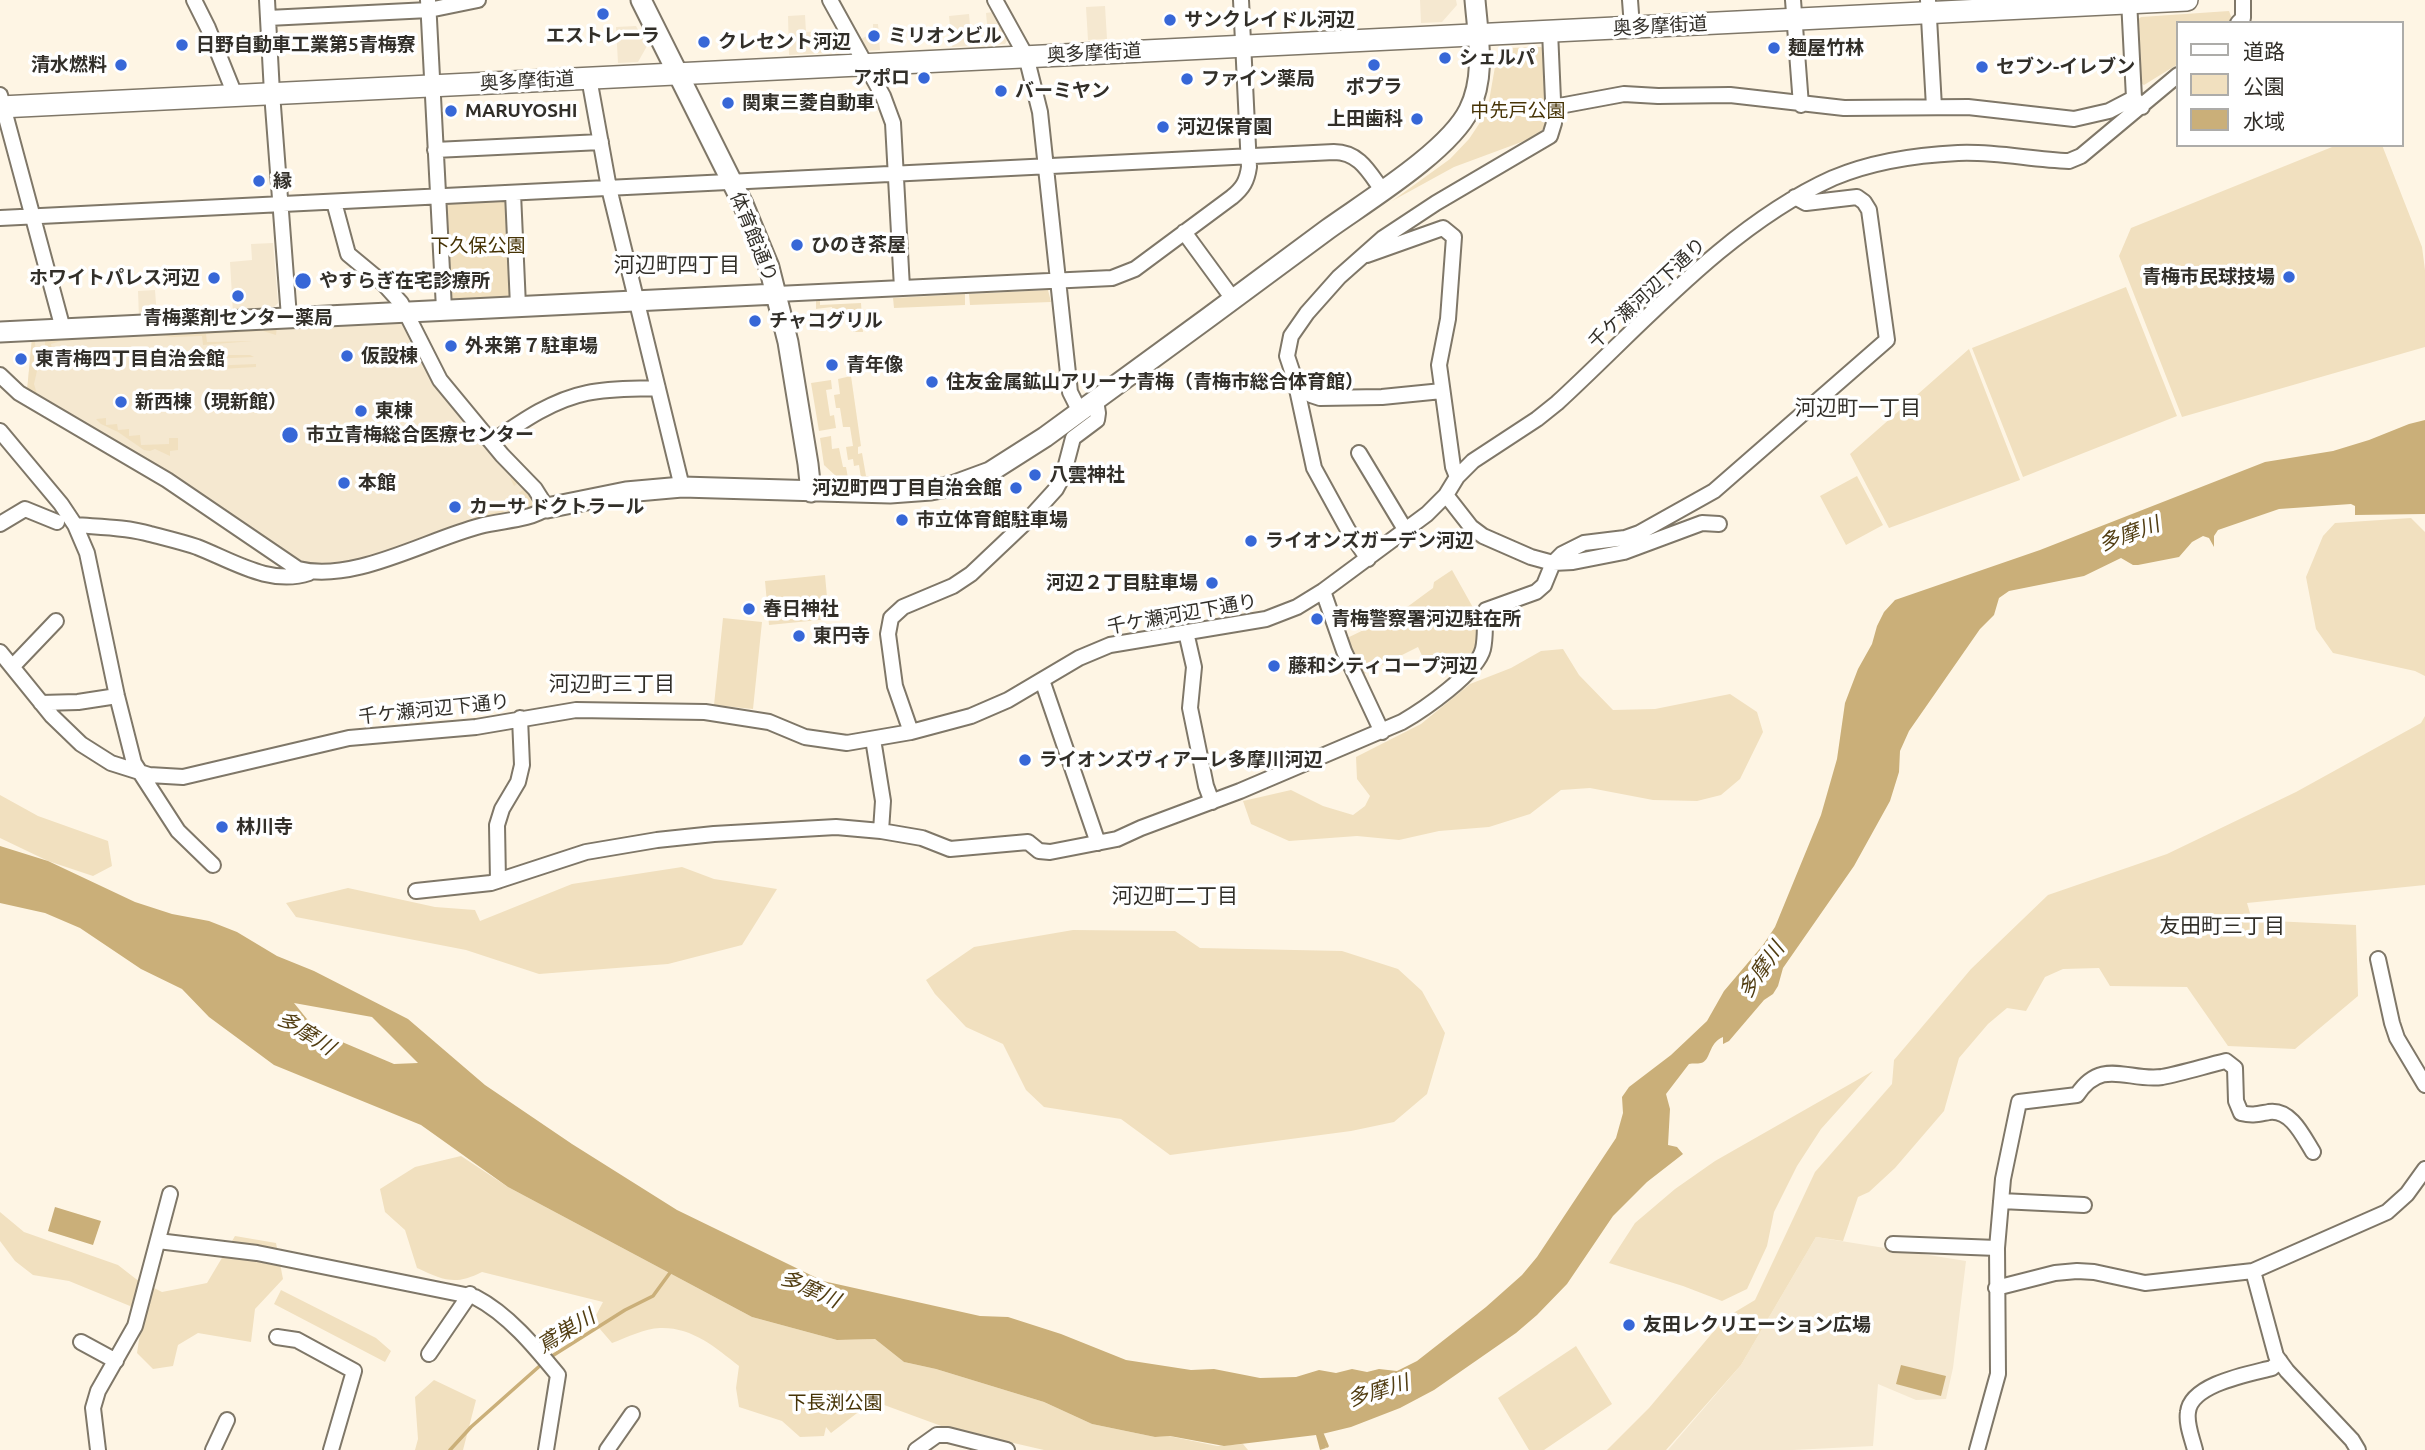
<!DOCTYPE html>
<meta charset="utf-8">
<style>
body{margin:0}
#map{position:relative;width:2425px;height:1450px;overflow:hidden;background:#fef5e4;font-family:Ubuntu,"Noto Sans JP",sans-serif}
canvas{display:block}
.legend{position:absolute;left:2176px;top:21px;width:228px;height:126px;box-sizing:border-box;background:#fff;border:2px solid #adaca9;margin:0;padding:9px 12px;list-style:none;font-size:21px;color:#322f29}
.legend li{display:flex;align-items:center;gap:14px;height:35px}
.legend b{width:35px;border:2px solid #adaca9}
</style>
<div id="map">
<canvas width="2425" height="1450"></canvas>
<ul class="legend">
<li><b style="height:9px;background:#fff"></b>道路</li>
<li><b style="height:19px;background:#f1e0bf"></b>公園</li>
<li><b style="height:19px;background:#caaf79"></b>水域</li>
</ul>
</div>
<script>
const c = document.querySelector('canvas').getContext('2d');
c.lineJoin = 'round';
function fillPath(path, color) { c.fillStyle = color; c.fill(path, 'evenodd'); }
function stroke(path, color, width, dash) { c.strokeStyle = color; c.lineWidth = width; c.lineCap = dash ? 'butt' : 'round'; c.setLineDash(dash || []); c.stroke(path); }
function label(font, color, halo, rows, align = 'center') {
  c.font = font + ' Ubuntu,"Noto Sans JP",sans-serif'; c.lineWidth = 7; c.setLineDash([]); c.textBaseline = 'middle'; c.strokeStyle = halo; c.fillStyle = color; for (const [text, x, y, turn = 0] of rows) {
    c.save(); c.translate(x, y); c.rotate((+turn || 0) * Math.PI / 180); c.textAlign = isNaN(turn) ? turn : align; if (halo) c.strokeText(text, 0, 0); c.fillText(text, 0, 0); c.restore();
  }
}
fillPath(new Path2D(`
 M 1420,0 L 1456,0 L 1457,5 L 1442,22 L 1421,23 Z
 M 1105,6 L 1107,39 L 1088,40 L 1086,7 Z
 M 993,12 L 1008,39 L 1005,44 L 989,45 L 986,13 Z
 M 969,14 L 972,46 L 952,47 L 949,16 Z
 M 805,15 L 806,32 L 840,30 L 849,47 L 847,52 L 789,55 L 788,16 Z
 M 873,24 L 878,24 L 880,50 L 867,51 L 862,48 L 858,41 L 873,32 Z
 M 636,26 L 647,46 L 638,62 L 618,63 L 616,27 Z
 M 273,243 L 278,303 L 270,311 L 233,313 L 230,262 L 252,260 L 251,244 Z
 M 155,290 L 157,317 L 139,318 L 138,291 Z
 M 402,320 L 530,493 L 523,513 L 347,563 L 314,568 L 300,565 L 27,391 L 32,337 Z
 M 1816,1237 L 1966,1261 L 1953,1368 L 1946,1399 L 1916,1400 L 1878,1384 L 1873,1446 L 1793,1450 L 1668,1450 L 1741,1365 Z`), '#f5e8d0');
fillPath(new Path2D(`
 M 2229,11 L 2232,19 L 2227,23 L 2178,23 L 2178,64 L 2144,85 L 2139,82 L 2136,21 L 2141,17 Z
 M 1541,47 L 1545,50 L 1548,117 L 1543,129 L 1535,137 L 1454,167 L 1392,201 L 1450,159 L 1469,139 L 1479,124 L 1489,101 L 1496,61 L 1508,48 Z
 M 2337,145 L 2382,145 L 2422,247 L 2425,270 L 2425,347 L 2182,417 L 2119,256 L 2131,228 Z
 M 505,199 L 510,203 L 514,296 L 510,300 L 452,303 L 448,298 L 443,206 L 447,202 Z
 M 2126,287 L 2177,416 L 2023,477 L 1972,348 Z
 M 1048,290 L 1051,302 L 970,305 L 969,294 Z
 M 965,294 L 965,305 L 894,308 L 893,298 Z
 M 816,301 L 820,301 L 820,305 L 861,303 L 863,332 L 853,332 L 852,317 L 846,318 L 845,313 L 839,314 L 838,311 L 833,311 L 832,307 L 816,309 Z
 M 277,327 L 276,335 L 263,331 L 206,334 L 207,342 L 253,341 L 203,345 L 202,336 L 173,337 L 159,335 L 61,341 L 51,344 L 54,361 L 49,361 L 45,354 L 45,341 L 49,339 Z
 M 32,339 L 35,342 L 37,371 L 34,384 L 37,394 L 172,473 L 223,509 L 222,510 L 27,391 Z
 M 1969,349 L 2020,480 L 1889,528 L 1850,454 Z
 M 204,355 L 250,355 L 254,357 L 207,359 L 207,366 L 256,364 L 256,367 L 204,370 Z
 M 851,376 L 861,446 L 858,447 L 858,454 L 862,453 L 866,476 L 878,476 L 878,478 L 861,478 L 859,465 L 854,466 L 853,459 L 848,460 L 846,447 L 853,446 L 850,427 L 843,427 L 840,408 L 836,408 L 834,395 L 840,394 L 838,379 Z
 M 831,380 L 832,389 L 826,390 L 830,416 L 834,415 L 836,428 L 819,431 L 811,383 Z
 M 106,418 L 106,425 L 117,424 L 118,430 L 129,429 L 129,436 L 140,435 L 141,445 L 169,444 L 169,438 L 178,438 L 178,450 L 170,451 L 170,456 L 155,449 L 150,451 L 144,450 L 118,432 L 101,424 L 96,419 Z
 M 831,436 L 832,449 L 839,448 L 843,467 L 846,467 L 848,478 L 838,478 L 824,465 L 820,438 Z
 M 514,476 L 531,494 L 533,510 L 442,533 L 441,531 L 477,517 L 503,510 L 504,513 L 519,510 L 518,500 L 522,499 L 519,493 L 524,489 L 518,483 L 514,486 L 510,478 Z
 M 1857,476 L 1883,525 L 1846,545 L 1820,496 Z
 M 2411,518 L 2425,532 L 2425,676 L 2415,671 L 2333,653 L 2316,629 L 2306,577 L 2323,536 L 2335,523 Z
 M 1452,570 L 1480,620 L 1480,648 L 1454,678 L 1444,653 L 1425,662 L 1418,647 L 1360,676 L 1345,639 L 1399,613 L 1433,588 L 1434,582 Z
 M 825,575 L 829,619 L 769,625 L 765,581 Z
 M 723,618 L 762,622 L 753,709 L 714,705 Z
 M 1563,649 L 1579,675 L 1613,710 L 1655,709 L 1730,694 L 1757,712 L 1763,732 L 1740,779 L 1721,795 L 1697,801 L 1653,800 L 1590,788 L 1561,790 L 1530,814 L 1489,827 L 1439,831 L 1399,840 L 1357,836 L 1289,841 L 1251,824 L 1243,801 L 1291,790 L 1323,806 L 1353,815 L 1365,806 L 1370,796 L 1357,779 L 1356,757 L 1421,724 L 1470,684 L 1511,668 L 1541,651 Z
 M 2425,716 L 2425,885 L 2247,903 L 2252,920 L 2356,925 L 2358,996 L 2295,1049 L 2228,1046 L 2187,987 L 2110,986 L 2099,968 L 2063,969 L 2045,977 L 2026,1011 L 2007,1008 L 1988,1024 L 1959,1058 L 1944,1111 L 1895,1168 L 1869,1192 L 1858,1197 L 1843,1241 L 1816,1237 L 1741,1365 L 1666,1450 L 1607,1450 L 1649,1408 L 1725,1318 L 1755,1300 L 1815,1172 L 1892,1084 L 1894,1060 L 1971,969 L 2048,895 L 2167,854 L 2296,792 L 2421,723 Z
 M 0,795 L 38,816 L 108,841 L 112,866 L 93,876 L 48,861 L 0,838 Z
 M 682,867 L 714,879 L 777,889 L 742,945 L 668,964 L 539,974 L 466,950 L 296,917 L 286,903 L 348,888 L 435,907 L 475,910 L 480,921 L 572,884 Z
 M 1073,930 L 1175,931 L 1200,948 L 1342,951 L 1398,969 L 1422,991 L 1445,1033 L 1427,1094 L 1394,1122 L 1351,1131 L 1170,1155 L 1121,1119 L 1044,1107 L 1026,1090 L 1003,1044 L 966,1027 L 935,994 L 926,980 L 974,947 Z
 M 1873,1071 L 1821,1129 L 1797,1166 L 1774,1212 L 1767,1246 L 1747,1289 L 1722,1301 L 1683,1286 L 1609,1263 L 1635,1223 L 1675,1189 L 1715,1161 Z
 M 461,1156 L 508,1187 L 752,1317 L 837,1340 L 875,1339 L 904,1362 L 936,1369 L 1044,1402 L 1092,1424 L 1155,1437 L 1169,1436 L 1217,1446 L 1243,1444 L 1248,1450 L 1044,1450 L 944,1427 L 857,1395 L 865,1407 L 831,1433 L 826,1427 L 824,1436 L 800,1437 L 782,1421 L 739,1407 L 736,1388 L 739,1366 C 715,1347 692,1327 660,1328 C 645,1328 626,1338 612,1343 L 593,1321 L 603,1302 L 482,1272 C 454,1286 444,1280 417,1268 L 405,1230 L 385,1212 L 380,1189 L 415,1167 Z
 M 0,1212 L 24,1232 L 118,1265 L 136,1279 L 162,1292 L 207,1283 L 235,1236 L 276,1243 L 283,1279 L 255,1309 L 251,1342 L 198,1333 L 178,1345 L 173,1366 L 153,1369 L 137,1353 L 140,1333 L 130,1306 L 69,1281 L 33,1275 L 15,1261 L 0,1241 Z
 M 281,1290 L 376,1338 L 391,1351 L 385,1362 L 274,1304 Z
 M 1576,1346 L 1612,1404 L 1544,1450 L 1529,1450 L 1498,1398 Z
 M 434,1380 L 476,1400 L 463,1450 L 415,1450 L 418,1439 L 415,1397 Z`), '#f1e0bf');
fillPath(new Path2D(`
 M 2425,420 L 2425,514 L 2355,515 L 2355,506 L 2351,504 L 2279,509 L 2218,530 L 2214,536 L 2214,547 L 2209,538 L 2203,536 L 2192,542 L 2179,557 L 2138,565 L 2133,565 L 2121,558 L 2084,576 L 2009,591 L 1999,598 L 1994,615 L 1980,629 L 1909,731 L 1900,751 L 1899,772 L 1890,801 L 1854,866 L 1783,968 L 1778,986 L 1773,994 L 1764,1000 L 1729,1041 L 1723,1044 L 1723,1037 C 1708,1043 1711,1061 1701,1063 C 1697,1064 1693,1063 1689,1064 L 1666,1094 L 1670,1109 L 1668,1145 L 1677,1147 L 1683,1154 L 1647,1182 L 1613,1216 L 1567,1284 L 1537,1315 L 1516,1333 L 1434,1390 L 1400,1408 L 1351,1427 L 1322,1434 L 1326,1448 L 1320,1450 L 1316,1435 L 1224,1446 L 1170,1436 L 1155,1437 L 1092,1424 L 1044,1402 L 936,1369 L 904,1362 L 875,1339 L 837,1340 L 752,1317 L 508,1187 L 421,1125 L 274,1065 L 209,1017 L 182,989 L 141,969 L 80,928 L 45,913 L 0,903 L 0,846 L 48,861 L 135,902 L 172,914 L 209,921 L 237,932 L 277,956 L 314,971 L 408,1019 L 485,1085 L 572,1144 L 677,1210 L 823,1281 L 980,1316 L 1008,1317 L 1061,1334 L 1126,1360 L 1191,1370 L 1214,1369 L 1260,1378 L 1296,1377 L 1319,1370 L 1336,1373 L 1352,1369 L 1367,1372 L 1379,1369 L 1397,1371 L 1417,1361 L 1486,1307 L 1522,1275 L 1537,1257 L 1616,1138 L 1623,1113 L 1622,1097 L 1629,1087 L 1671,1055 L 1707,1021 L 1724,991 L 1763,945 L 1775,927 L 1821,815 L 1837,759 L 1845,703 L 1858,669 L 1872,644 L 1877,626 L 1884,612 L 1895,600 L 2040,550 L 2265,462 L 2333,451 L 2369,440 L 2409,424 ZM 294,1003 L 372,1017 L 418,1063 L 394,1064 L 328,1036 L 311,1024 Z
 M 55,1207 L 101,1221 L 93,1245 L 48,1231 Z
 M 1901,1365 L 1946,1376 L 1941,1396 L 1896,1384 Z`), '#caaf79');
stroke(new Path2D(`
 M 549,1358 L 625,1310 L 653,1296 L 672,1270
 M 1322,1434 L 1327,1446
 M 450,1450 L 471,1427 L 543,1363`), '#caaf79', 3.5);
const street = new Path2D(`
 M 194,0 L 208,28 L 235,95
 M 267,0 L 272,93 L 289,317
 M 428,0 L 444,309
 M 830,0 L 883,96 L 893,123 L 902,288
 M 995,0 L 1026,56 L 1040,112 L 1070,392 L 1080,412
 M 1630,0 L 1632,27
 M 1793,0 L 1801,105
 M 1928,0 L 1934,107
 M 2129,0 L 2134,98
 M 268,18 L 429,10 L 478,0
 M 2238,23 L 2243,18 L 2243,0
 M 589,78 L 609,188 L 682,487
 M 0,95 L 63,329
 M 1554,107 L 1624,94 L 1658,96 L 1730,95 L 1844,108 L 1968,107 L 2074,119 L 2109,111 L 2134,98 L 2142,107
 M 435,150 L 601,142
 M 513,193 L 518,306
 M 0,218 L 1334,152 C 1359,152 1369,172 1382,190
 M 1184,232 L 1233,299
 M 1367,255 L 1443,228 L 1454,237 L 1448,319 L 1439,365 L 1453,467 L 1457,477
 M 777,294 L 1112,278 L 1135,269 L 1232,197 C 1243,188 1247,181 1249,167 L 1241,0
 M 0,375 L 19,393 L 167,480 L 298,569 C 354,583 426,540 480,526 C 502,520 528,521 547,508 L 535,489 L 502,455 L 440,380 L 401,303 L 383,283 L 348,254 L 334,202
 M 1295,380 L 1311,395 L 1320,398 L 1382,397 L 1442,391
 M 0,431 L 61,504 L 75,525 L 87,553 L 117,696 L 134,763 L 178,831 L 213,865
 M 492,442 C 521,422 552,400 587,393 C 610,388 635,389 658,388
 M 1359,453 L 1406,531
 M 1446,495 L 1471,527 L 1483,536 L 1531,557 L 1553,563 L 1573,562 L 1624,552 L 1702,523 L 1719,524
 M 0,524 L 25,509 L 57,522
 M 75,525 C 100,527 126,527 150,534 C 165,538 182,542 197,547 C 233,561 270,586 309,573
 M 1368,559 L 1348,530 L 1314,468 L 1295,380 L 1287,356 L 1291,336 L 1307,313 L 1339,277 L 1383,238 L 1436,203 L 1550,136 L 1554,123 L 1550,31
 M 1323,591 L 1344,651 L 1382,732
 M 1186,632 L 1194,667 L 1190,708 L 1206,786 L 1212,802
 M 0,652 L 52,716 L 81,744 L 111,763 L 149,775 L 183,777 L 349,738 L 476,727 L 576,710 L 705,712 L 769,722 L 805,737 L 847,743 L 911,732 L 971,716 L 1008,700 L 1079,658 L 1110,645 L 1266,619 L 1297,607 L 1323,591 L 1427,514 L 1446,495 L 1457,477 L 1473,461 L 1537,419 L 1557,403 C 1641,326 1728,225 1833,178 C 1871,162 1916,155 1958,153 C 1995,151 2032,160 2069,161 L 2081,156 L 2178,75
 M 13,666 L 56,621
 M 1042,680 L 1098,843
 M 41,703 L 78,702 L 117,696
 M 911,732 L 895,686 L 888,634 L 891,618 L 903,607 L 953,586 L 971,574 L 1027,521 L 1056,489 L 1063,476 L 1073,438 L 1097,420 L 1098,413 L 1096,400
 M 873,739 L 883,801 L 881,831
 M 498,881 L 497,825 L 502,809 L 518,782 L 522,765 L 520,718
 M 416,891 L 491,883 L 586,852 L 657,840 L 714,834 L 836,827 L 881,831 L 922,838 L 950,849 L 1028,842 L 1039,851 L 1050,852 L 1117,839 L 1141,828 L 1240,791 L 1402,722 C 1423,710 1477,673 1483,649 C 1486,636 1484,623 1486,610 L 1536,592 L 1544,585 L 1553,563 L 1562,554 L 1584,543 L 1625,538 L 1639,533 L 1714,491 L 1887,340 L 1869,210 L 1864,202 L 1857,197 L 1806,203 L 1795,197
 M 2378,959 L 2392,1023 L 2397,1038 L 2425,1085
 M 2001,1201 L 2084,1205
 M 158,1241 L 257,1253 L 475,1297 C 508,1314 535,1347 558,1375 L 546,1450
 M 1893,1244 L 1997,1248
 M 2253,1271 L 2276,1356 L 2287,1371 L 2352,1440 L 2358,1450
 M 1996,1288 L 2055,1273 L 2077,1271 L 2094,1272 L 2145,1283 L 2253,1271 L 2387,1212 L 2407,1194 L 2425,1169
 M 277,1337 L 297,1340 L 354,1371 L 331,1450
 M 81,1342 L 116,1361
 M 429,1354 L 470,1294
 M 98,1450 L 93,1408 L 98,1391 L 135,1326 L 170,1194
 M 213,1450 L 227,1420
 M 607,1450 L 632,1414
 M 916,1450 L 937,1435 L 948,1435 L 1007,1450
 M 1977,1450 L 1998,1374 L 1997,1248 L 2003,1179 L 2019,1102 L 2077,1095 C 2102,1057 2129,1082 2162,1077 C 2183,1073 2205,1066 2226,1061 L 2235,1068 L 2236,1101 L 2241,1113 C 2253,1116 2258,1114 2269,1112 C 2291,1109 2303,1136 2313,1152
 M 2195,1450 C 2192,1438 2186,1424 2188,1412 C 2191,1384 2249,1374 2272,1368 L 2280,1361`);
const secondary = new Path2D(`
 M 641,0 L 743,204 L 769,267 L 788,342 L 808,464 L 811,492
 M 0,332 L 777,294
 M 547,508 L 626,492 L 682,487 L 890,493 L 931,490 L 952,486 L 990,472 L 1045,437 C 1140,368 1234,299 1328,229 C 1367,201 1449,151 1469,110 C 1486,76 1478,37 1475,0`);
const primary = new Path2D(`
 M 0,107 L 2187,0`);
stroke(street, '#7f7768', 18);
stroke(secondary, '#7f7768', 23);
stroke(primary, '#7f7768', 24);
stroke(street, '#fff', 14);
stroke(secondary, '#fff', 19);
stroke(primary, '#fff', 21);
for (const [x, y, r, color] of [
 [603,14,7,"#3767d7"],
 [1170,20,7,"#3767d7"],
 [874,36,7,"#3767d7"],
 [704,42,7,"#3767d7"],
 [182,45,7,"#3767d7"],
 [1774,48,7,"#3767d7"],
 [1445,58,7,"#3767d7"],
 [121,65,7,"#3767d7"],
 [1374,65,7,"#3767d7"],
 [1982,67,7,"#3767d7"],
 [924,78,7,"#3767d7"],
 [1187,79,7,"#3767d7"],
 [1001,91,7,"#3767d7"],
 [728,103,7,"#3767d7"],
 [451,111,7,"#3767d7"],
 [1417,119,7,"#3767d7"],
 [1163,127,7,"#3767d7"],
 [259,181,7,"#3767d7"],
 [797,245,7,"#3767d7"],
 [2289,277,7,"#3767d7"],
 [214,278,7,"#3767d7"],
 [303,281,9,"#3767d7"],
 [238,296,7,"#3767d7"],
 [755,321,7,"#3767d7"],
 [451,346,7,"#3767d7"],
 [347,356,7,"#3767d7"],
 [21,359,7,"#3767d7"],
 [832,365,7,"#3767d7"],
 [932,382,7,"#3767d7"],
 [121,402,7,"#3767d7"],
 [361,411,7,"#3767d7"],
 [290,435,9,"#3767d7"],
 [1035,475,7,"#3767d7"],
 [344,483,7,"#3767d7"],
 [1016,488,7,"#3767d7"],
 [455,507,7,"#3767d7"],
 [902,520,7,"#3767d7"],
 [1251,541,7,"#3767d7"],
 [1212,583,7,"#3767d7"],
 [749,609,7,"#3767d7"],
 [1317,619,7,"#3767d7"],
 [799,636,7,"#3767d7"],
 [1274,666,7,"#3767d7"],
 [1025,760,7,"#3767d7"],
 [222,827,7,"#3767d7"],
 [1629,1325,7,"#3767d7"]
]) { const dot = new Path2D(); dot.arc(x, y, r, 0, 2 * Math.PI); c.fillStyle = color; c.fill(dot); stroke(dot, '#fff', 2.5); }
label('bold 19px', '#322f29', '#fff', [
 ["サンクレイドル河辺",1184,20],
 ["エストレーラ",603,36,"center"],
 ["ミリオンビル",888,36],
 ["クレセント河辺",718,42],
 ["日野自動車工業第5青梅寮",196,45],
 ["麺屋竹林",1788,48],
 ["シェルパ",1459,58],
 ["清水燃料",107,65,"right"],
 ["セブン-イレブン",1996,67],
 ["アポロ",910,78,"right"],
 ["ファイン薬局",1201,79],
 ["ポプラ",1374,87,"center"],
 ["バーミヤン",1015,91],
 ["関東三菱自動車",742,103],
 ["MARUYOSHI",465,111],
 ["上田歯科",1403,119,"right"],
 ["河辺保育園",1177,127],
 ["縁",273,181],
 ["ひのき茶屋",811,245],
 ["青梅市民球技場",2275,277,"right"],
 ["ホワイトパレス河辺",200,278,"right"],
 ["やすらぎ在宅診療所",319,281],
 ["青梅薬剤センター薬局",238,318,"center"],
 ["チャコグリル",769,321],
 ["外来第７駐車場",465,346],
 ["仮設棟",361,356],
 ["東青梅四丁目自治会館",35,359],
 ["青年像",846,365],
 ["住友金属鉱山アリーナ青梅（青梅市総合体育館）",946,382],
 ["新西棟（現新館）",135,402],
 ["東棟",375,411],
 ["市立青梅総合医療センター",306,435],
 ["八雲神社",1049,475],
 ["本館",358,483],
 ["河辺町四丁目自治会館",1002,488,"right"],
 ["カーサ ドクトラール",469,507],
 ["市立体育館駐車場",916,520],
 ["ライオンズガーデン河辺",1265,541],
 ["河辺２丁目駐車場",1198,583,"right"],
 ["春日神社",763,609],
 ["青梅警察署河辺駐在所",1331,619],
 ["東円寺",813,636],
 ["藤和シティコープ河辺",1288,666],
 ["ライオンズヴィアーレ多摩川河辺",1039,760],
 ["林川寺",236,827],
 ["友田レクリエーション広場",1643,1325]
], 'left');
label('19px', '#322f29', '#fff', [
 ["奥多摩街道",1660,26,-3],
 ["奥多摩街道",1094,53,-3],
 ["奥多摩街道",527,81,-3],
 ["体育館通り",754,237,68],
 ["千ケ瀬河辺下通り",1647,293,-43],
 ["千ケ瀬河辺下通り",1182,614,-10],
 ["千ケ瀬河辺下通り",434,709,-6]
]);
label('19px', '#463305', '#fff', [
 ["中先戸公園",1518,111],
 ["下久保公園",478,246],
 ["下長渕公園",835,1403]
]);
label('21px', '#322f29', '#fff', [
 ["河辺町四丁目",677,265],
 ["河辺町一丁目",1858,408],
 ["河辺町三丁目",612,684],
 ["河辺町二丁目",1175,896],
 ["友田町三丁目",2222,926]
]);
label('italic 21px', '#523e13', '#fff', [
 ["多摩川",2129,534,-20],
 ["多摩川",1761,970,-55],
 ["多摩川",306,1033,32],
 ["多摩川",810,1289,24],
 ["鳶巣川",566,1331,-31],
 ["多摩川",1378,1391,-17]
]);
</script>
